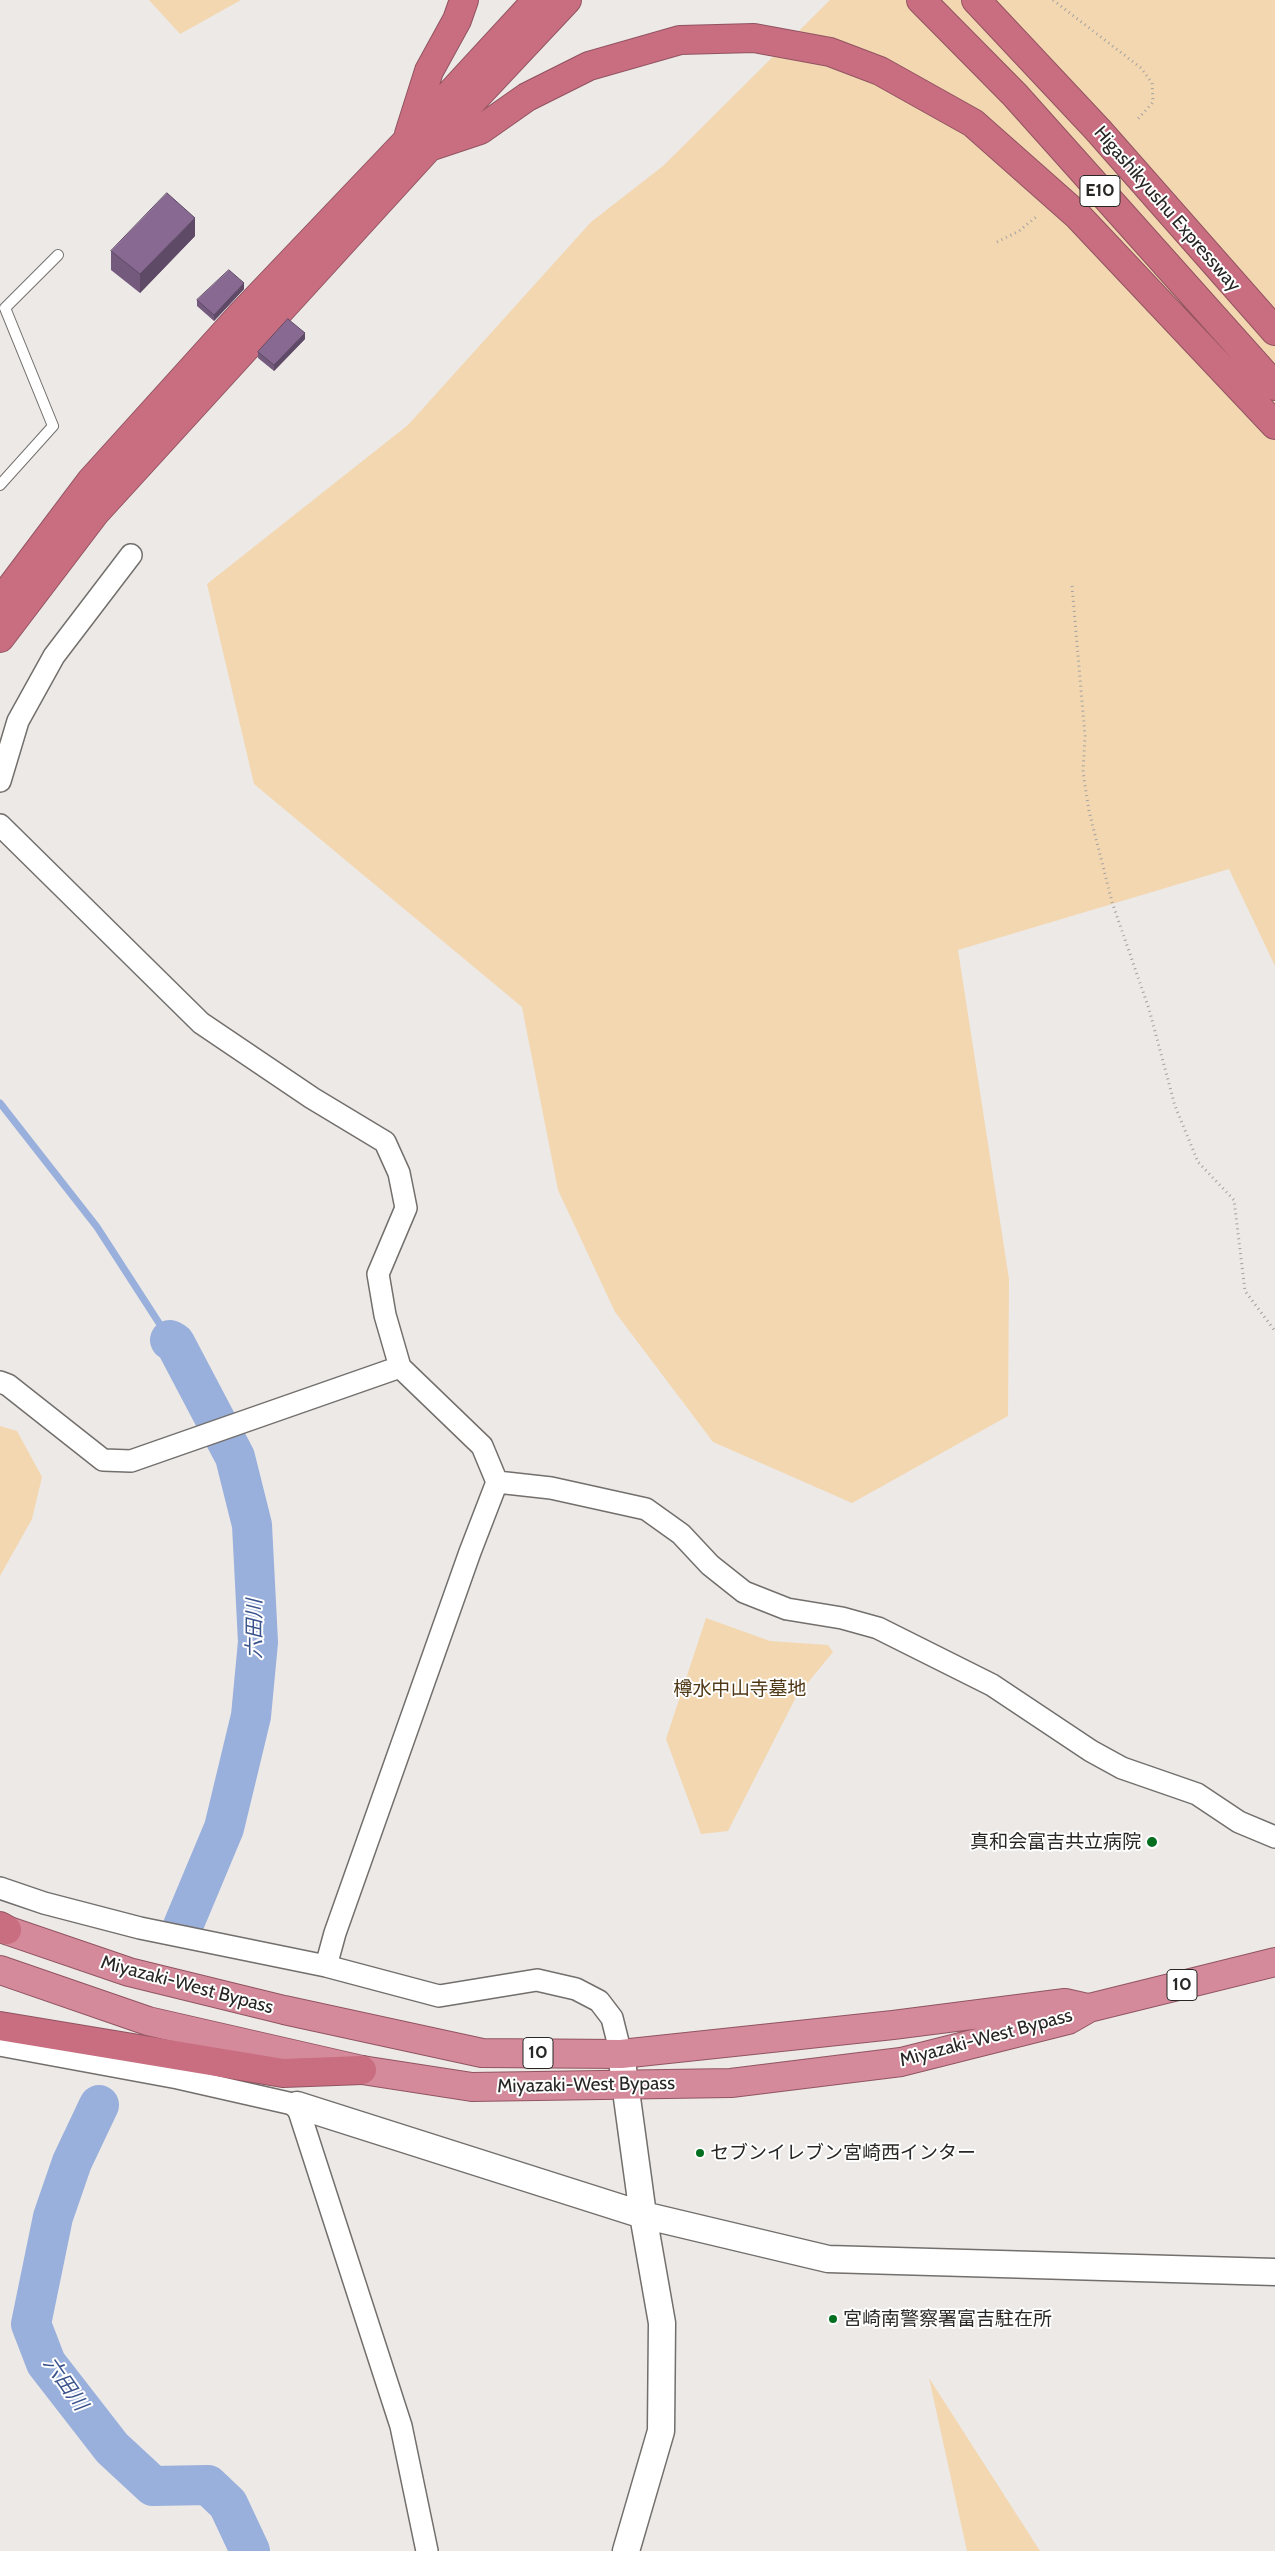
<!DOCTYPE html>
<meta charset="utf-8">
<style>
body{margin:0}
canvas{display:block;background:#ece9e6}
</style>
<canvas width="1275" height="2551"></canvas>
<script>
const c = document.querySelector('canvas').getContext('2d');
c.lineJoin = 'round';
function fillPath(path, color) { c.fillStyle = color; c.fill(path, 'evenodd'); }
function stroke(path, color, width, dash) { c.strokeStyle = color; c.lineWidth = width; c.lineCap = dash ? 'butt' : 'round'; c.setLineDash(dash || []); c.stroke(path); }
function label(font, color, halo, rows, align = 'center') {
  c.font = font + ' Cabin,"Noto Sans JP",sans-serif'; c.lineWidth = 4; c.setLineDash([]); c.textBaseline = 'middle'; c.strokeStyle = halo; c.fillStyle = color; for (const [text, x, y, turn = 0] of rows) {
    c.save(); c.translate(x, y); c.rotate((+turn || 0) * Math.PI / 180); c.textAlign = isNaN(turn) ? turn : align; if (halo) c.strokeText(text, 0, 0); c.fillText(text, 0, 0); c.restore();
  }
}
fillPath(new Path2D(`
 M 149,0 L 241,0 L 180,34 Z
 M 830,0 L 1275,0 L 1275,966 L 1229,869 L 958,950 L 1009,1279 L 1008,1416 L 852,1503 L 713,1442 L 615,1312 L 558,1190 L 522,1007 L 254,784 L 207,584 L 408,425 L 591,222 L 663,166 Z
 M 0,1426 L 17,1431 L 42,1477 L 32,1519 L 0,1576 Z
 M 706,1618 L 770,1641 L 828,1645 L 833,1652 L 796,1697 L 728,1831 L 701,1834 L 666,1739 Z
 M 929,2378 L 1040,2551 L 967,2551 Z`), '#f3d7b0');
stroke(new Path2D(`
 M 0,1103 L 97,1227 L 170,1340`), '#99afdc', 7);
stroke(new Path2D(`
 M 170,1340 L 175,1343 L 235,1457 L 252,1525 L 258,1642 L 251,1716 L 224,1828 L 183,1926
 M 99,2105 L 72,2162 L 53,2217 L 31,2324 L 46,2363 L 112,2448 L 153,2486 L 208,2485 L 228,2504 L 250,2551`), '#99afdc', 40);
const service = new Path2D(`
 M 0,485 L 53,426 L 5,308 L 58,255`);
const minor = new Path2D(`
 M 0,781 L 18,721 L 54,656 L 131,555
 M 0,825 L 201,1023 L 312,1098 L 385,1142 L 399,1173 L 406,1208 L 378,1274 L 385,1315 L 400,1367 L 482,1446 L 497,1482 L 470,1552 L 335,1933 L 326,1966
 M 0,1382 L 8,1385 L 103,1460 L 131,1461 L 400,1367
 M 497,1482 L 551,1488 L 646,1509 L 681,1534 L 710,1565 L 744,1592 L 787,1609 L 842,1618 L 878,1628 L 992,1685 L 1091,1751 L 1122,1768 L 1197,1794 L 1239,1822 L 1275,1837
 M 0,1888 L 44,1903 L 140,1928 L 326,1966 L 439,1996 L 537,1980 L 576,1989 L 599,2001 L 612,2018 L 621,2054
 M 0,2045 L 178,2078 L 297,2105 L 401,2426 L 427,2551`);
const tertiary = new Path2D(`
 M 621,2054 L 643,2215 L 662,2323 L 661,2431 L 626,2551
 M 297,2105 L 643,2215 L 828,2259 L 1275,2272`);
const trunk = new Path2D(`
 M 0,1928 L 129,1972 L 284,2010 L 482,2053 L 621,2054 L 893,2025 L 1065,2003 L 1087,2008
 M 0,1970 L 148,2021 L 362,2070 L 472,2087 L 731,2083 L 901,2062 L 1068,2020 L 1089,2008 L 1275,1962`);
const motorway = new Path2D(`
 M 921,0 L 1015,95 L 1275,386
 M 976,0 L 1098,130 L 1275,331
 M 409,134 L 429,71 L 457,20 L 464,0
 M 429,147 L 480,130 L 527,97 L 589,66 L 680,40 L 754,38 L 830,52 L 880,71 L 973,123 L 1077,215 L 1275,425
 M 0,602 L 91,481 L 242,314 L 406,142 L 537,0
 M 0,638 L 95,513 L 429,147 L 567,0
 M 0,1926 L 7,1930
 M 0,2026 L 283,2073 L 362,2070`);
stroke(service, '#726f6c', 12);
stroke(minor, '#726f6c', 24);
stroke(tertiary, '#726f6c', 29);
stroke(trunk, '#915461', 30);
stroke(motorway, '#915461', 30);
stroke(new Path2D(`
 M 1053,0 L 1141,68 L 1152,83 L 1153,102 L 1138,119
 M 997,242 L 1019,231 L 1036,217
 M 1072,586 L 1085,736 L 1083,772 L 1089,811 L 1112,902 L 1149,1009 L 1175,1106 L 1198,1162 L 1234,1200 L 1245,1291 L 1275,1331`), '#a4a2a0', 3, [1, 4]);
stroke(service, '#fff', 10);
stroke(minor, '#fff', 21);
stroke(tertiary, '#fff', 26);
stroke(trunk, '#d48a9a', 28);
stroke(motorway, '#c96d81', 28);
fillPath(new Path2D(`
 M 195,236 L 140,293 L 111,270 L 111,251 Z
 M 244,289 L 214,321 L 197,306 L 197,300 Z
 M 305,339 L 274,371 L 258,358 L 258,352 Z`), '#745a7d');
fillPath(new Path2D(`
 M 195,218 L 195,236 L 140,293 L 140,274 Z
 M 244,283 L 244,289 L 214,321 L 214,315 Z
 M 305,333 L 305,339 L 274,371 L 274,365 Z`), '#5e4a66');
const building = new Path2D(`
 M 167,193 L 195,218 L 140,274 L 111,251 Z
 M 229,270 L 244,283 L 214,315 L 197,300 Z
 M 288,319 L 305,333 L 274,365 L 258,352 Z`);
fillPath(building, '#876991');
stroke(building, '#5e4a66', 1);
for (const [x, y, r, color] of [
 [1152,1842,6,"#026f20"],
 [700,2153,5,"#026f20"],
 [833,2319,5,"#026f20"]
]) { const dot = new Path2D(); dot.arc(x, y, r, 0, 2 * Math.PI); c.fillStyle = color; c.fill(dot); stroke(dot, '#fff', 2); }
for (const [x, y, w] of [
 [1100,191,40],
 [1182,1985,30],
 [538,2053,30]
]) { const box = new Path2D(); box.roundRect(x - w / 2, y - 15.5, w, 31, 4); c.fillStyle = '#fff'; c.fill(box); stroke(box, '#282726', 1); }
label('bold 18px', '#282726', null, [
 ["E10",1100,191],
 ["10",1182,1985],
 ["10",538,2053]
]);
label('19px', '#282726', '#fff', [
 ["Higashikyushu Expressway",1167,209,49],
 ["Miyazaki-West Bypass",187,1985,15],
 ["Miyazaki-West Bypass",986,2038,-15],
 ["Miyazaki-West Bypass",586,2085,-1]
]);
label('19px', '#503916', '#fff', [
 ["樽水中山寺墓地",740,1689]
]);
label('19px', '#282726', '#fff', [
 ["真和会富吉共立病院",1141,1842,"right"],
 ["セブンイレブン宮崎西インター",710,2153],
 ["宮崎南警察署富吉駐在所",843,2319]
], 'left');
label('italic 20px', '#3a538d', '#fff', [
 ["六田川",255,1629,-90],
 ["六田川",65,2384,55]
]);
</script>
